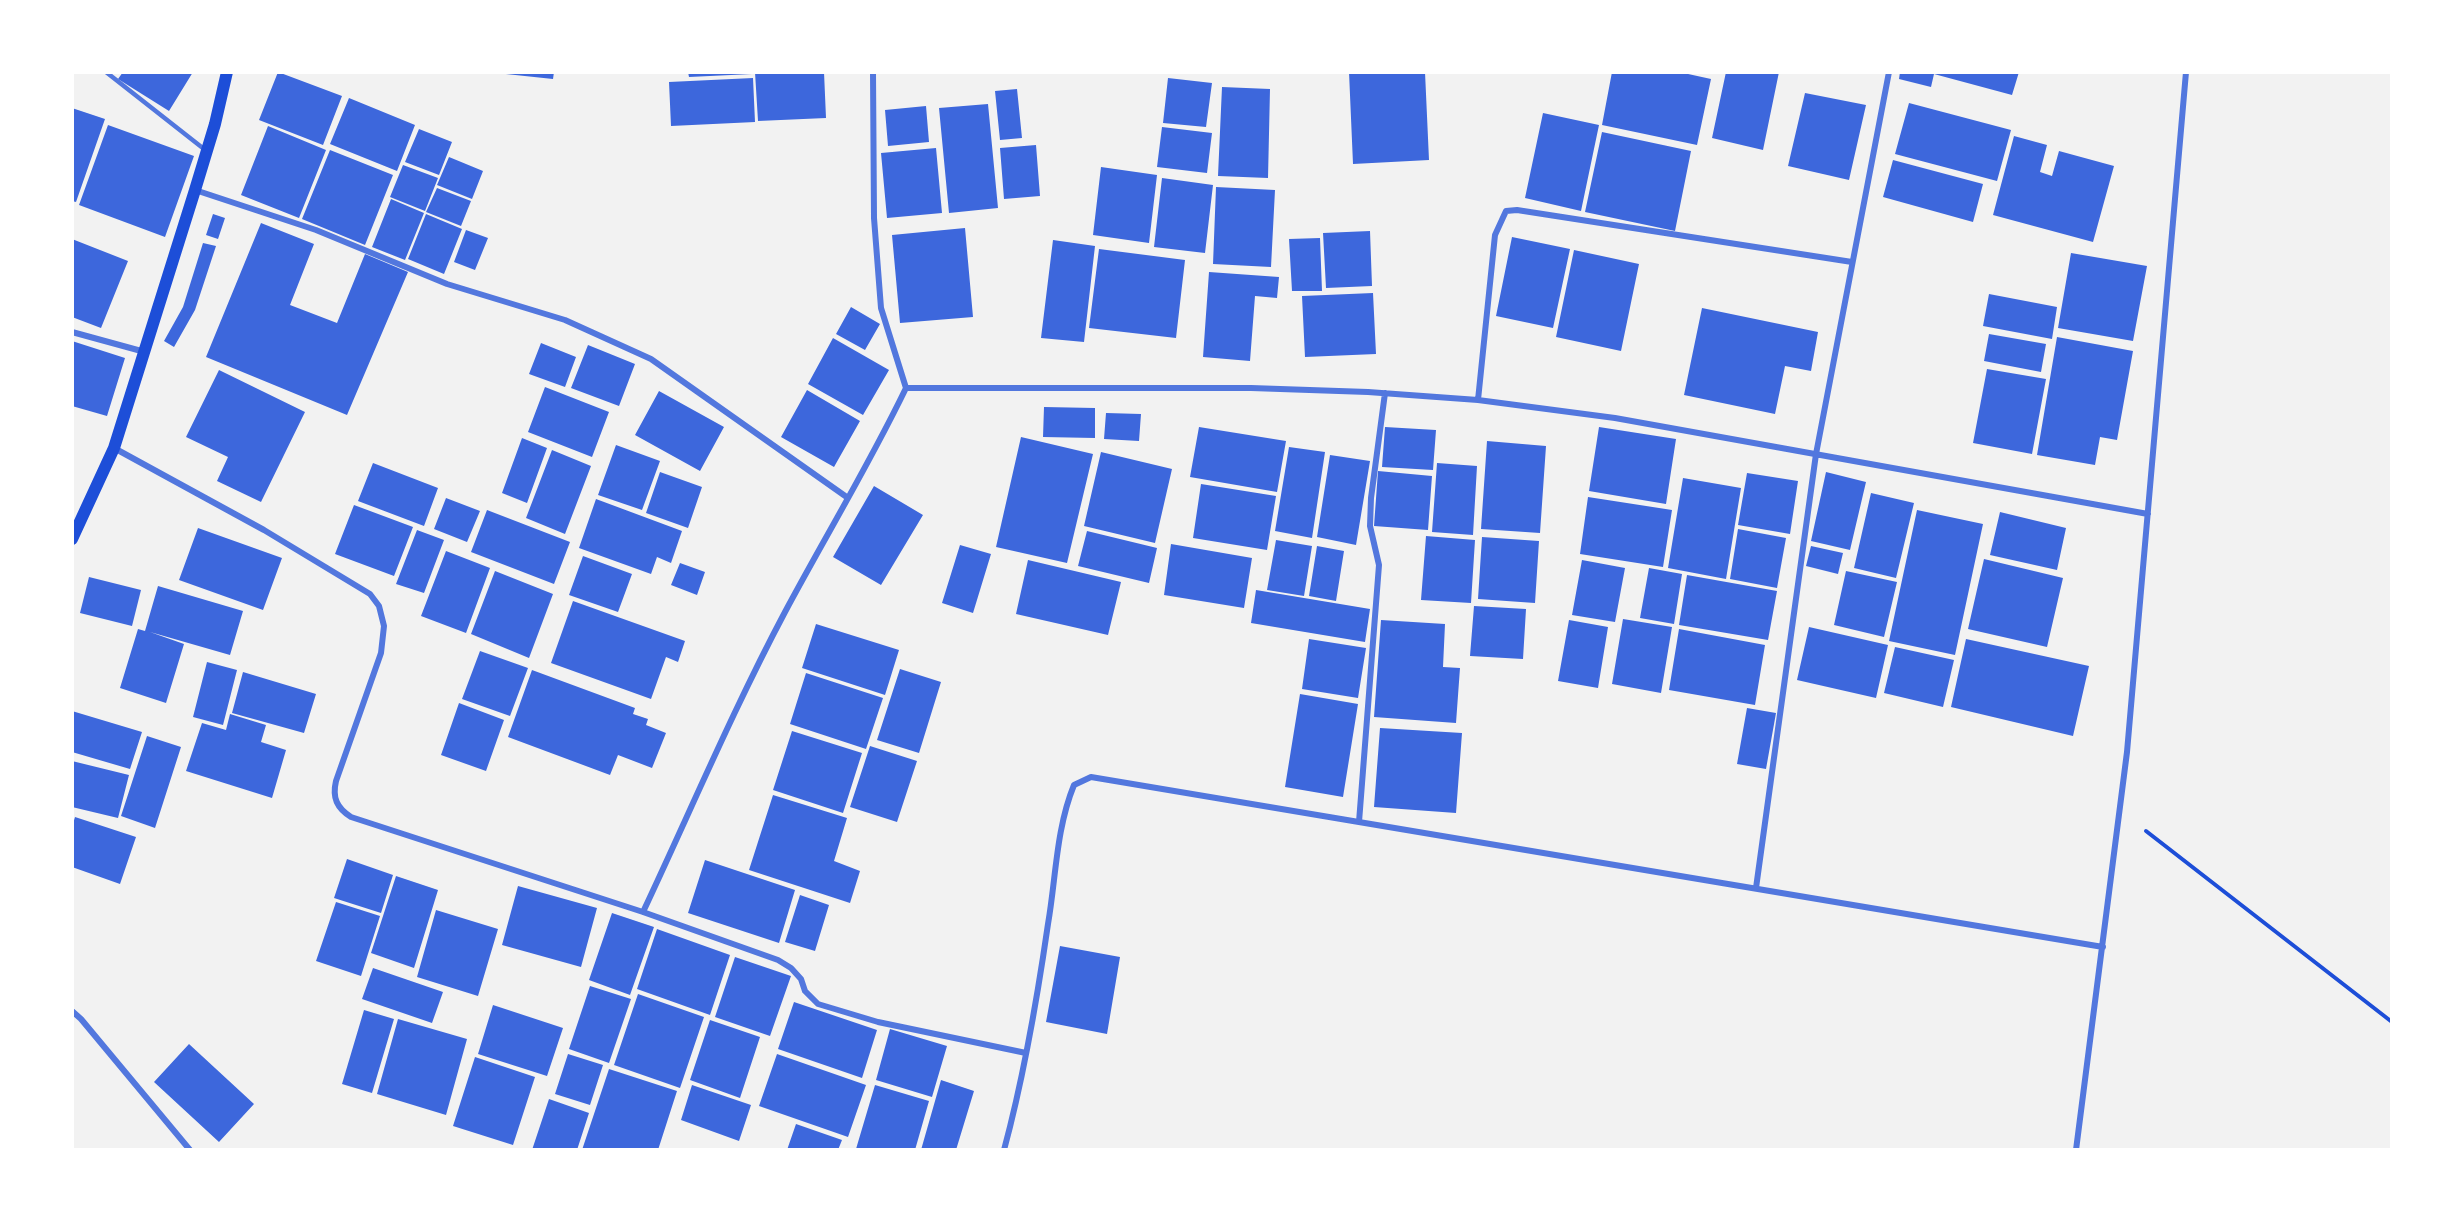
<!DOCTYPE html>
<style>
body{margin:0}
#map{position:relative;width:2464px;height:1222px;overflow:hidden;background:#f2f2f2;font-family:"Exo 2",sans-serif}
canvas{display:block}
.frame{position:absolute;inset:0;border:74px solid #fff;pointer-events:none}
</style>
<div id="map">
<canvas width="2464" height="1222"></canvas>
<div class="frame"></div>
</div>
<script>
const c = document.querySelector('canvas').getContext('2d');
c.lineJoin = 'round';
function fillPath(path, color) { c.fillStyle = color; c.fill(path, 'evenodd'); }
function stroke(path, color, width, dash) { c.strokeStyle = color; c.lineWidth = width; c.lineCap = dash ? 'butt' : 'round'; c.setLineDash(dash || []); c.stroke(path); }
fillPath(new Path2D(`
 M 123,72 L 193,72 L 169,111 L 118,79 Z
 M 278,72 L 342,96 L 323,145 L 259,120 Z
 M 487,72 L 554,72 L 553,79 Z
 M 688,72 L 752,72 L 752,74 L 689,77 Z
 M 755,72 L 824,72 L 826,118 L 758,121 Z
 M 1349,72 L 1425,72 L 1429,160 L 1353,164 Z
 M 1612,72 L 1679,72 L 1711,79 L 1697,145 L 1602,125 Z
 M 1726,72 L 1779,72 L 1763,150 L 1712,138 Z
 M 1900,72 L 2019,72 L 2012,95 L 1934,74 L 1931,87 L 1899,79 Z
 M 753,78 L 755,122 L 671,126 L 669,82 Z
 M 1168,78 L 1212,83 L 1206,127 L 1163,123 Z
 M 1222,87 L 1270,89 L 1268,178 L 1218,176 Z
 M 1017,89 L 1022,138 L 1000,140 L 995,91 Z
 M 1805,93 L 1866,105 L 1849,180 L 1788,166 Z
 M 349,98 L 415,125 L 397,171 L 330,144 Z
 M 1909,103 L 2011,130 L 1997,181 L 1895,154 Z
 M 988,104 L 998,208 L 949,213 L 939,108 Z
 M 926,106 L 929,142 L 888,146 L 885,110 Z
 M 72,108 L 105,119 L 76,202 L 72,201 Z
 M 1543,113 L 1599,125 L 1581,211 L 1525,198 Z
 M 108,125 L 194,156 L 165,237 L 79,205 Z
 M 268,126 L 326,150 L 299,218 L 241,195 Z
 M 1162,127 L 1212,133 L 1207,173 L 1157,167 Z
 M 419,129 L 452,142 L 439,175 L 405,162 Z
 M 1602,132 L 1691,151 L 1675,231 L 1585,212 Z
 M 2014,136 L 2047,145 L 2040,172 L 2052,176 L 2059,151 L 2114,166 L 2093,242 L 1993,215 Z
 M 1036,145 L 1040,196 L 1004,199 L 1000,148 Z
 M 936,148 L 942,213 L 887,218 L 881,153 Z
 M 330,150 L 393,175 L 365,245 L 302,219 Z
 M 449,157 L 483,171 L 472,199 L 437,185 Z
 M 1893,160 L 1983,184 L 1973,222 L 1883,197 Z
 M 403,165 L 438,178 L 425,211 L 390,197 Z
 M 1101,167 L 1157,175 L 1149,243 L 1093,235 Z
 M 1162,178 L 1213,185 L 1205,253 L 1154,247 Z
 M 1216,187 L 1275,190 L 1271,267 L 1213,264 Z
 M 437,188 L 471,201 L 461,226 L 426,212 Z
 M 391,199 L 424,213 L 405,260 L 372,247 Z
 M 213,214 L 225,218 L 218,239 L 206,235 Z
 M 426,214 L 462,229 L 444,274 L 408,259 Z
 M 261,223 L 314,244 L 290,305 L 337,323 L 365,254 L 408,272 L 347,415 L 206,357 Z
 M 965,228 L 973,317 L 900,323 L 892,235 Z
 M 466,230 L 488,238 L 475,270 L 454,262 Z
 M 1370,231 L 1372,286 L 1326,288 L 1323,233 Z
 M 1512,237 L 1570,249 L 1553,328 L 1496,316 Z
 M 1320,238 L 1322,291 L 1292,291 L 1289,239 Z
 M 72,239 L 128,261 L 101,328 L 72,317 Z
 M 1053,240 L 1095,246 L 1084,342 L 1041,338 Z
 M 203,243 L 216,246 L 195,310 L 174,347 L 164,341 L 183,307 Z
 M 1099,249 L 1185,260 L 1176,338 L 1089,328 Z
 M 1574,250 L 1639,264 L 1621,351 L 1556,337 Z
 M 2071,253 L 2147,266 L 2133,341 L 2058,328 Z
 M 1209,272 L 1279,277 L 1277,298 L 1255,296 L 1250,361 L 1203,357 Z
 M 1373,293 L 1376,354 L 1305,357 L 1302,296 Z
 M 1989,294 L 2057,307 L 2052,339 L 1983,326 Z
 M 851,307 L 880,324 L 865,350 L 836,334 Z
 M 1702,308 L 1818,332 L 1811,371 L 1785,366 L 1775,414 L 1684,395 Z
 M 1989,334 L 2046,344 L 2041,372 L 1984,361 Z
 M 2057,337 L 2133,351 L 2117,440 L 2100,437 L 2095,465 L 2037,455 Z
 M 833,338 L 889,370 L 863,415 L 808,384 Z
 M 72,341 L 125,358 L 107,416 L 72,406 Z
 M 541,343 L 576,357 L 565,387 L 529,374 Z
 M 588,345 L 635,364 L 619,406 L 571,388 Z
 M 1987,369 L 2046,379 L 2032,454 L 1973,443 Z
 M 219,370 L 305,412 L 261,502 L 217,481 L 228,457 L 186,437 Z
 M 545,387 L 609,412 L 592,457 L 528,432 Z
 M 807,390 L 860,421 L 834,467 L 781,437 Z
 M 659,391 L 724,427 L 700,471 L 635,435 Z
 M 1044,407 L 1095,408 L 1095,438 L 1043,437 Z
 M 1106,413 L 1141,414 L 1139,441 L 1104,439 Z
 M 1199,427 L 1286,441 L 1277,492 L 1190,477 Z
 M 1385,427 L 1436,430 L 1433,470 L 1382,467 Z
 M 1599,427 L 1676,439 L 1666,504 L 1589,491 Z
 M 1021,437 L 1093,454 L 1067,563 L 996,547 Z
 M 522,438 L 547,448 L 527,503 L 502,493 Z
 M 1487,441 L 1546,446 L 1540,533 L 1481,529 Z
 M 616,445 L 660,461 L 642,510 L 598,495 Z
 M 1289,447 L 1325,452 L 1312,538 L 1275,531 Z
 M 552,450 L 591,466 L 565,534 L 526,518 Z
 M 1101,452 L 1172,469 L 1155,543 L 1084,526 Z
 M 1330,455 L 1370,461 L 1356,545 L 1317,537 Z
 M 373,463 L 438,488 L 424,526 L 358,501 Z
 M 1437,463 L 1477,466 L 1473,535 L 1432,532 Z
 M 1378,471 L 1432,476 L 1428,530 L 1374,526 Z
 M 660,472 L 702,487 L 688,528 L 646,513 Z
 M 1826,472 L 1866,482 L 1850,550 L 1811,541 Z
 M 1747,473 L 1798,481 L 1790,534 L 1738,525 Z
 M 1683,478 L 1741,488 L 1726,579 L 1668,568 Z
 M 1201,484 L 1276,496 L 1267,550 L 1193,538 Z
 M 874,486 L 923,515 L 881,585 L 833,557 Z
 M 1871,493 L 1914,503 L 1896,578 L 1854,568 Z
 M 1588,497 L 1672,510 L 1663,567 L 1580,554 Z
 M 446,498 L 480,511 L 467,542 L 434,529 Z
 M 596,499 L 682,531 L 671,563 L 657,557 L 651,574 L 579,548 Z
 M 354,505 L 413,527 L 394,576 L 335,554 Z
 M 487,510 L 570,542 L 554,584 L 471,552 Z
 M 1917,510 L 1983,524 L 1955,655 L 1889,641 Z
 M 2000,512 L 2066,528 L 2057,570 L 1990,555 Z
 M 198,528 L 282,558 L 263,610 L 179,580 Z
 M 1738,529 L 1786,538 L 1777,588 L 1730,579 Z
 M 417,530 L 444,540 L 424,593 L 396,584 Z
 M 1087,531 L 1157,548 L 1149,583 L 1078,566 Z
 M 1426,536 L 1475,540 L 1471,603 L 1421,600 Z
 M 1482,537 L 1539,541 L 1535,603 L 1478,599 Z
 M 1276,540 L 1312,546 L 1304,596 L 1267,590 Z
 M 1171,544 L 1252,558 L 1244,608 L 1164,595 Z
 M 960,545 L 991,554 L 973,613 L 942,603 Z
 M 1317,546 L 1344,551 L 1336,601 L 1309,596 Z
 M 1811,546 L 1843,553 L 1838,574 L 1806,566 Z
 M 446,551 L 490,568 L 466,633 L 421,616 Z
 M 583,556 L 632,574 L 618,612 L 569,595 Z
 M 1984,559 L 2063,578 L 2047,647 L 1968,629 Z
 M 1028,560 L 1121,582 L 1108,635 L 1016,614 Z
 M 1582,560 L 1625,568 L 1615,622 L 1572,615 Z
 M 680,563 L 705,572 L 697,595 L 671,585 Z
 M 1649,568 L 1682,574 L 1674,624 L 1640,618 Z
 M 495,571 L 553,594 L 529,658 L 471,634 Z
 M 1846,571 L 1897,582 L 1884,637 L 1834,625 Z
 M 1687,575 L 1777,591 L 1768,640 L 1679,625 Z
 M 89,577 L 141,590 L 132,626 L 80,613 Z
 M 158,586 L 243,611 L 230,655 L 150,632 L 184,644 L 166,703 L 120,688 L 138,629 L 145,631 Z
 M 1256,590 L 1370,609 L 1365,642 L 1251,623 Z
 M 573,601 L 685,641 L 678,662 L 666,657 L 651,699 L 551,663 Z
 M 1474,606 L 1526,609 L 1523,659 L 1470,656 Z
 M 1623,619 L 1672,627 L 1661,693 L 1612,684 Z
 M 1381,620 L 1445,624 L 1443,667 L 1460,668 L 1456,723 L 1374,717 Z
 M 1569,620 L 1608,627 L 1598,688 L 1558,681 Z
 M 816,624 L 899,650 L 885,695 L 802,668 Z
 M 1809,627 L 1888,645 L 1876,698 L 1797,680 Z
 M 1679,629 L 1765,645 L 1755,705 L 1669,690 Z
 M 1309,639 L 1366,648 L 1358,698 L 1302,689 Z
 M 1966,639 L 2089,666 L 2073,736 L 1951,707 Z
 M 1895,647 L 1954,660 L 1943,707 L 1884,693 Z
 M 480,651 L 528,668 L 510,716 L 462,699 Z
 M 207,662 L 237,670 L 223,725 L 193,717 Z
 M 900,669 L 941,682 L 919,753 L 877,740 Z
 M 532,670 L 635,708 L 633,714 L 648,719 L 646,725 L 666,733 L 652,768 L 618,755 L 610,775 L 508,737 Z
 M 243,672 L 316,694 L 304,733 L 232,713 Z
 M 806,673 L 883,698 L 866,749 L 790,724 Z
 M 1300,694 L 1358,704 L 1343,797 L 1285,787 Z
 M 459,703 L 504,720 L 486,771 L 441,755 Z
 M 1747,708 L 1776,713 L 1766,769 L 1737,764 Z
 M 72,711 L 142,732 L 130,769 L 72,752 Z
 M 230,714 L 266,725 L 261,742 L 286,750 L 272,798 L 186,771 L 202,723 L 226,730 Z
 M 1380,728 L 1462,733 L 1456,813 L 1374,807 Z
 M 792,731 L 862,753 L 843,813 L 773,790 Z
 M 147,736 L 181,747 L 155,828 L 121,816 Z
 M 870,746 L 917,761 L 897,822 L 850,807 Z
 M 72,761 L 129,775 L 118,818 L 72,807 Z
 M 773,795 L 847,818 L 834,861 L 860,871 L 850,903 L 749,870 Z
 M 75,817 L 136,837 L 120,884 L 72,867 L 72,827 Z
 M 347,859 L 393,875 L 381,913 L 334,898 Z
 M 705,860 L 795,890 L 779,943 L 688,913 Z
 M 396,876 L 438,890 L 414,968 L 371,953 Z
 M 518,886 L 597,908 L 581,967 L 502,945 Z
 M 800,895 L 829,905 L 815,951 L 785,942 Z
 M 336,902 L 380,916 L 361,976 L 316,961 Z
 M 436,910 L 498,929 L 478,996 L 417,977 Z
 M 612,913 L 654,927 L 630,995 L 589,980 Z
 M 657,929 L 730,955 L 710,1015 L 637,989 Z
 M 1060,946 L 1120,957 L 1107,1034 L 1046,1022 Z
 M 735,957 L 791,976 L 770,1036 L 715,1017 Z
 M 373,968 L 443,992 L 432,1023 L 362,999 Z
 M 590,986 L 631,999 L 609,1063 L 569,1049 Z
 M 638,994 L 704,1017 L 680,1088 L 614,1065 Z
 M 794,1002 L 877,1030 L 862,1078 L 778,1049 Z
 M 493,1005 L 563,1028 L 547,1076 L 478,1054 Z
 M 364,1010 L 394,1019 L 372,1093 L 342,1084 Z
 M 398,1019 L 467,1039 L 446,1115 L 377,1094 Z
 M 710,1020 L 760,1037 L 740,1098 L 690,1080 Z
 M 890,1029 L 947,1046 L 932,1097 L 876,1080 Z
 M 189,1044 L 254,1104 L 219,1142 L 154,1082 Z
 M 568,1054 L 603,1065 L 590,1105 L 555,1094 Z
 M 777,1054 L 866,1085 L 848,1137 L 759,1106 Z
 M 475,1057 L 535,1077 L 513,1145 L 453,1126 Z
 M 609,1069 L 677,1091 L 658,1150 L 582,1150 Z
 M 941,1080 L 974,1091 L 956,1150 L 921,1150 Z
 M 692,1085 L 751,1105 L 739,1141 L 681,1120 Z
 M 875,1085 L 929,1101 L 915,1150 L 856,1149 Z
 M 549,1099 L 589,1113 L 577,1150 L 532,1150 Z
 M 796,1124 L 842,1140 L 838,1150 L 787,1150 Z`), '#3d67dc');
stroke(new Path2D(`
 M 2146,831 L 2392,1022`), '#1d4ed8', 4);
stroke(new Path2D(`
 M 106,72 L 204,149`), '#5277de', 4.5);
stroke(new Path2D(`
 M 195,190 L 316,230 L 447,284 L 565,320 L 651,359 L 848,498
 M 72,332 L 145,352
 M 906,388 L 1251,388 L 1368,392 L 1478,400 L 1615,418 L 2148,514
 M 1478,400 L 1495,235 L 1506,211 L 1517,210 L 1852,262
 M 114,448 L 264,530 L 370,594 L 379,606 L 384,626 L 381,653 L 336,781 C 332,798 337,808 351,817 L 643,912 L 778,960 L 791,968 L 801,979 L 805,991 L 818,1004 L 878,1022 L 1026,1053
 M 1359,822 L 1379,565 L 1370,526 L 1371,498 L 1385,393
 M 1756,888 L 1816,454 L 1889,72
 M 643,912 C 690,812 733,710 785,612 C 825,537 869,465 906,388 L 881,308 L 874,218 L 873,72
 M 72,1011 L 81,1019 L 190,1150
 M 1004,1150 C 1024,1076 1037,1000 1048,924 C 1056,878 1056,829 1074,785 L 1091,777 L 2103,947
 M 2076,1150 L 2127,752 L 2186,72`), '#5277de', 6);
stroke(new Path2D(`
 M 72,539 L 114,448 L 195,190 L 215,124 L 227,72`), '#1d4ed8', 12);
</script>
